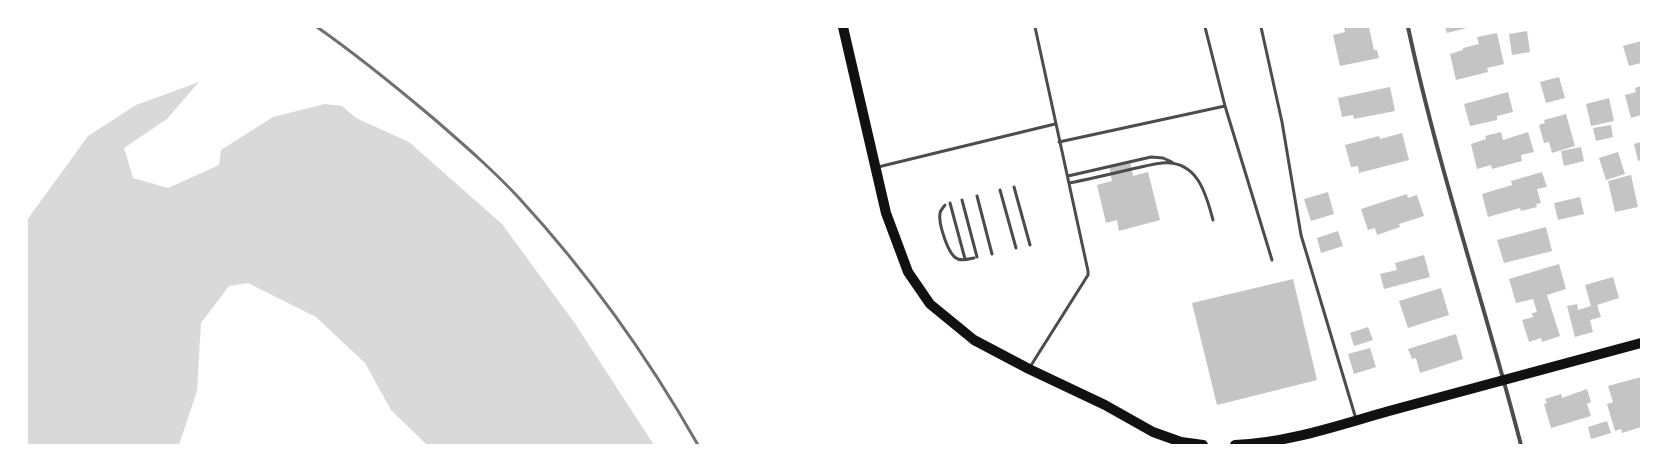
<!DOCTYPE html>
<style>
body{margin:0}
#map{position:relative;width:1668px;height:472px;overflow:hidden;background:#fff;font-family:"Open Sans",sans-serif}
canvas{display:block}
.frame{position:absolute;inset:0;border:28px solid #fff;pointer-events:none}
</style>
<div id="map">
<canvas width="1668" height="472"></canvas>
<div class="frame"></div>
</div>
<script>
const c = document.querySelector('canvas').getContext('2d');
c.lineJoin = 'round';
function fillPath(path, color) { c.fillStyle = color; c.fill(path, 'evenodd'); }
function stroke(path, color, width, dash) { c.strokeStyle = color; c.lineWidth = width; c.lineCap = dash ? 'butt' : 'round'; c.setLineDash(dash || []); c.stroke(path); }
fillPath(new Path2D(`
 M 199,82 L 167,119 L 124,148 L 133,178 L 168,188 L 219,165 L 221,150 L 273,117 L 325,104 L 342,106 L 356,118 L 409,142 L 502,224 L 576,325 L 654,445 L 427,445 L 391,410 L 365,363 L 316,317 L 248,283 L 229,286 L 201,323 L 197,391 L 179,445 L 27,445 L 27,220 L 88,136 L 136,105 Z`), '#d9d9d9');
fillPath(new Path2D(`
 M 1369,27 L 1374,50 L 1377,50 L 1379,58 L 1340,66 L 1333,35 L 1345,32 L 1344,28 Z
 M 1445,27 L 1467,27 L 1467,28 L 1447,33 Z
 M 1527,31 L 1530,52 L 1512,55 L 1509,34 Z
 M 1497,33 L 1504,64 L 1487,68 L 1488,72 L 1456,80 L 1450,54 L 1463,50 L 1463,48 L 1479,44 L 1477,37 Z
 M 1641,41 L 1641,63 L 1629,66 L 1623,46 Z
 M 1559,77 L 1565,98 L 1546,103 L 1540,82 Z
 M 1641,86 L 1641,115 L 1631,118 L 1625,95 L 1636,92 L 1635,88 Z
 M 1390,87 L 1395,111 L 1354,119 L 1353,115 L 1342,117 L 1338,98 Z
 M 1508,92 L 1513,112 L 1497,116 L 1497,120 L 1470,126 L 1464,104 Z
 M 1609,98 L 1614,121 L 1591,126 L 1586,104 Z
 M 1566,114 L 1575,146 L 1552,153 L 1549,142 L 1544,143 L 1539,125 L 1545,123 L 1544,120 Z
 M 1611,125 L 1613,137 L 1596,141 L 1593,128 Z
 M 1501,132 L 1503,140 L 1528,132 L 1534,152 L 1521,155 L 1522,161 L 1492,169 L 1491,165 L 1477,169 L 1471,144 L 1486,139 L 1485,136 Z
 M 1402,133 L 1409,160 L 1359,173 L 1358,166 L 1351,167 L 1345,145 L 1379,136 L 1380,139 Z
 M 1641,142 L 1641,160 L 1638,161 L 1634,144 Z
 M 1581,147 L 1584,161 L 1564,166 L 1561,151 Z
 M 1618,152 L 1625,174 L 1606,180 L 1599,158 Z
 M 1130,161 L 1133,176 L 1148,172 L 1160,220 L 1119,231 L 1117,220 L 1106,223 L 1097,185 L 1112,181 L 1109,166 Z
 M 1542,172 L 1547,187 L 1537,189 L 1541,203 L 1536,204 L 1537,207 L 1521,211 L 1520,208 L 1488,217 L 1482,194 L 1512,185 L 1511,181 Z
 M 1631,175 L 1638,207 L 1615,212 L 1608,181 Z
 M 1328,192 L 1334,214 L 1311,221 L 1304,199 Z
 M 1407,194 L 1408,198 L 1417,195 L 1424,216 L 1399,224 L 1400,227 L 1377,235 L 1375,228 L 1368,230 L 1361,209 Z
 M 1580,197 L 1584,214 L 1558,220 L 1554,203 Z
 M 1546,227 L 1552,251 L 1504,263 L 1497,240 Z
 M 1338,231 L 1343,246 L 1321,253 L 1317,238 Z
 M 1424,255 L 1430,277 L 1384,289 L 1380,274 L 1397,270 L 1395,263 Z
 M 1559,264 L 1566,289 L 1547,295 L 1560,336 L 1542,342 L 1541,338 L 1529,342 L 1522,320 L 1533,317 L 1532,313 L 1537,312 L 1533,299 L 1516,303 L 1509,279 Z
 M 1613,277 L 1619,298 L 1597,305 L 1601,317 L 1590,320 L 1593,332 L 1575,337 L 1567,306 L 1577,304 L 1578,310 L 1591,306 L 1585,285 Z
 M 1293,279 L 1317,380 L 1217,405 L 1192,303 Z
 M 1441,288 L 1449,315 L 1408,328 L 1399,301 Z
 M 1368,327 L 1373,340 L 1354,346 L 1350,333 Z
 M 1456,334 L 1463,359 L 1420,373 L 1416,358 L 1412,359 L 1408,349 Z
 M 1370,348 L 1376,367 L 1354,374 L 1348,354 Z
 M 1641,377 L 1641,427 L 1622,433 L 1621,429 L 1615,431 L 1607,404 L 1613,402 L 1608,386 Z
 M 1587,389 L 1591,402 L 1587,404 L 1591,416 L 1551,428 L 1544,404 L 1547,403 L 1545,399 L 1561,394 L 1562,398 Z
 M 1607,421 L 1611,433 L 1591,439 L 1588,427 Z`), '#c4c4c4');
stroke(new Path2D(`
 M 1205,27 L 1225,106 L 1272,260
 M 1261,27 L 1282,122 L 1301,235 L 1356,419
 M 1059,142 L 1225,106
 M 878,167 L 1055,124
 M 1068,176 L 1151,157 L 1163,158 L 1172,162
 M 1069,183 C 1090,179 1111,174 1132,169 C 1142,167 1152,164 1162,163 C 1197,160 1206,193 1213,220
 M 1014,187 L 1030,245
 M 1000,190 L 1016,248
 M 977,196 L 992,254
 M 962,200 L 977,257
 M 950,203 L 965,259
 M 945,205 C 943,208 941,209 940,213 C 938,222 948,256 958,259 C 963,261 969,259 974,258
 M 1030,367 L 1088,275 L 1088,271 L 1035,27`), '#4c4c4c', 3);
stroke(new Path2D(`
 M 1408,27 C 1438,168 1485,305 1521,445`), '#4c4c4c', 4);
stroke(new Path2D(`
 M 843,27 L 886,213 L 908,272 L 930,304 L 974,340 L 1029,369 L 1105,405 L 1153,432 L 1181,442 L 1203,445
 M 1235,445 C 1288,443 1339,425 1389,411 C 1473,389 1557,366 1641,343`), '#111', 10);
stroke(new Path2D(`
 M 317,27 C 357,55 395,86 433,118 C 463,144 493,170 519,198 C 588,273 648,357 698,445`), '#707070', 3);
</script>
